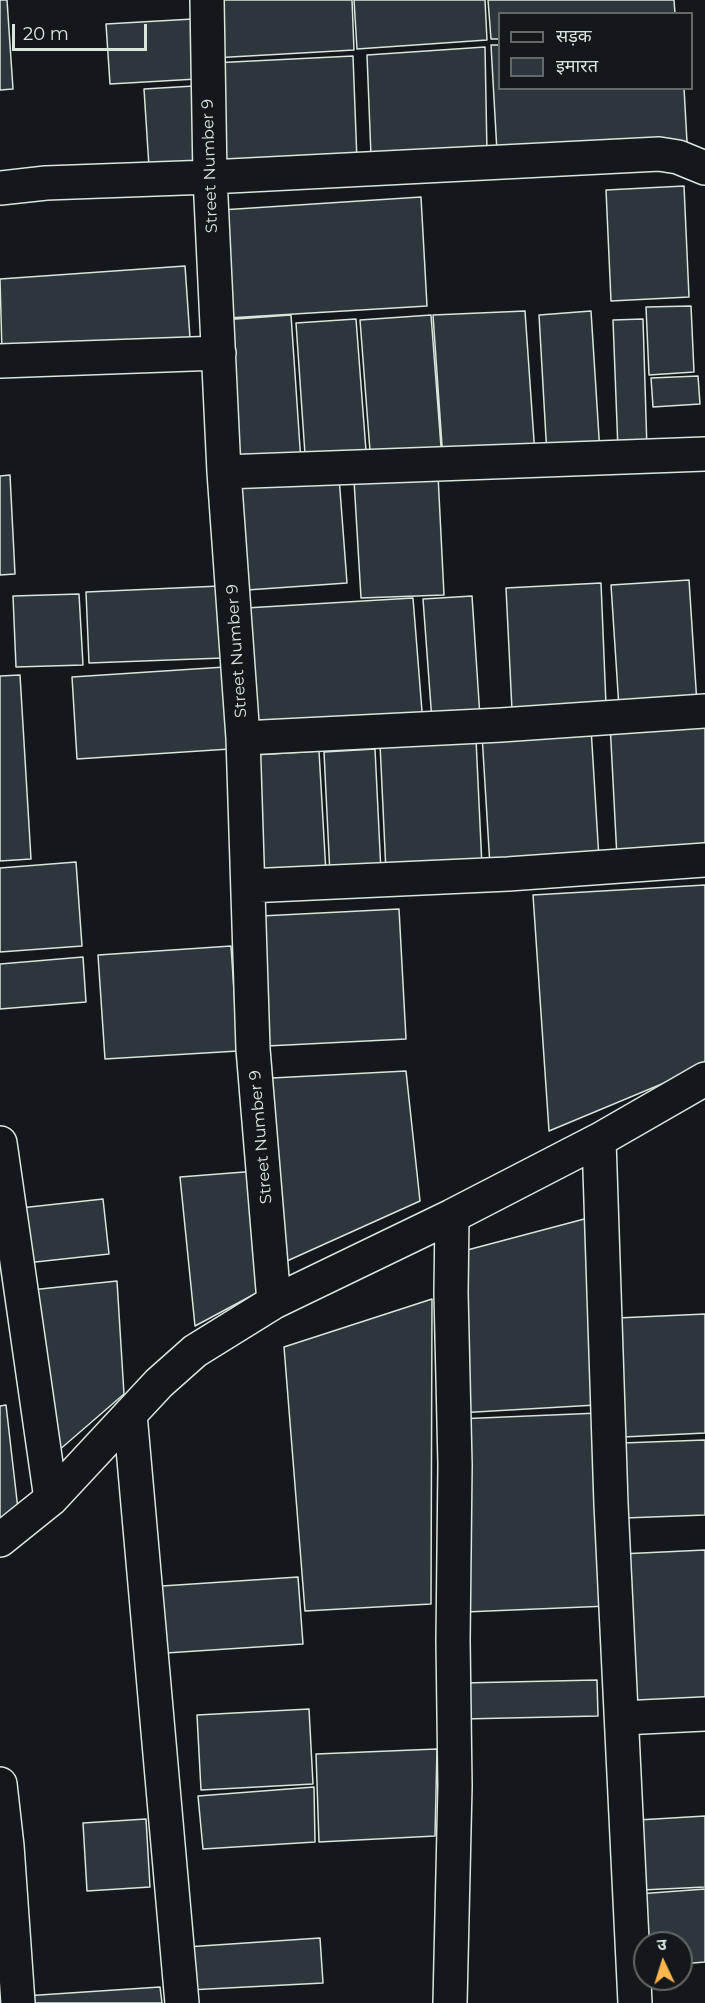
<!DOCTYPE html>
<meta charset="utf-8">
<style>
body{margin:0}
#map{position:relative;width:705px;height:2003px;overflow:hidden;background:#14181c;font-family:Montserrat,"Noto Sans Devanagari",sans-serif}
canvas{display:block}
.legend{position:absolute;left:498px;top:12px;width:195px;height:78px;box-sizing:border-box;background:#14181c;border:2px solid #626a69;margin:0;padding:8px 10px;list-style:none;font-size:18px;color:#d8e6dc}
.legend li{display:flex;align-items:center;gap:12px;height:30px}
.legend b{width:30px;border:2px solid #626a69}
.north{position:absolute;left:633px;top:1931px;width:60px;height:60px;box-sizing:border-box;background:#14181c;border:2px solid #626a69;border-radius:50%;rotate:356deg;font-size:16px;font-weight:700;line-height:24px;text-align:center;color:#d8e6dc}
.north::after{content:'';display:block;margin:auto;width:21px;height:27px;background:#ffb74d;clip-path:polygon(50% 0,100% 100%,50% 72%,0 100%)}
.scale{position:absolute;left:12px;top:24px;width:135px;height:27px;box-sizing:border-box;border:3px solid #d8e6dc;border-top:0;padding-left:8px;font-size:18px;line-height:21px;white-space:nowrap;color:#d8e6dc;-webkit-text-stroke:4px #14181c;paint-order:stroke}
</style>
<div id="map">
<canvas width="705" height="2003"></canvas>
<ul class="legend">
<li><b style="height:8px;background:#14181c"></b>सड़क</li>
<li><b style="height:16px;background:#2c363c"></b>इमारत</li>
</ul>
<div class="north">उ</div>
<div class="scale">20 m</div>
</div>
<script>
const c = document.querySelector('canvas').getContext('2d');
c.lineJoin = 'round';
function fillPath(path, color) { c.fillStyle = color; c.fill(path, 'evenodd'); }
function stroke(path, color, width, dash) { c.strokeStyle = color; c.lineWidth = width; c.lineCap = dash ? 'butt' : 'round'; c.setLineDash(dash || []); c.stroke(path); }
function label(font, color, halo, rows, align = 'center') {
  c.font = font + ' Montserrat,sans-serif'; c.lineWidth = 4.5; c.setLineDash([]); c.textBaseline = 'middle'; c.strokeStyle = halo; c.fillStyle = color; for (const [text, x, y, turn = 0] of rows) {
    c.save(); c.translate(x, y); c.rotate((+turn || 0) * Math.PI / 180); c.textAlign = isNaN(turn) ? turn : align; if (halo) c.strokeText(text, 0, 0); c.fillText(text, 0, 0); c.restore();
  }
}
const building = new Path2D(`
 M 0,0 L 7,0 L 13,89 L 0,90 Z
 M 210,0 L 352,0 L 354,50 L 213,58 Z
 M 354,0 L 485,0 L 487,40 L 357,49 Z
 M 488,0 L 674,0 L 675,14 L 500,14 L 500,39 L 491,39 Z
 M 193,19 L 197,79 L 110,84 L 106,24 Z
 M 491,45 L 500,45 L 500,88 L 684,88 L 687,142 L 497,152 Z
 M 485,47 L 487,153 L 371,156 L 367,55 Z
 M 353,56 L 357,161 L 218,168 L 212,63 Z
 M 194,86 L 194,165 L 149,167 L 144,89 Z
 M 684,186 L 689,297 L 611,301 L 606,190 Z
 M 421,197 L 427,306 L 228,318 L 221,210 Z
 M 185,266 L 190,338 L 2,352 L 0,279 Z
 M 691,306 L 694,372 L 649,375 L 646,307 Z
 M 525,311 L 535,455 L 443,460 L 433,315 Z
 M 591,311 L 600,453 L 547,456 L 539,315 Z
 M 291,315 L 301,462 L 232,466 L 222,320 Z
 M 431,315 L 442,460 L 371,464 L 360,320 Z
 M 356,319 L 367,464 L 306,469 L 296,323 Z
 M 643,319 L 647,450 L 618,450 L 613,320 Z
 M 698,376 L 700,404 L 653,407 L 651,378 Z
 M 10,475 L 15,574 L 0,575 L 0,476 Z
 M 438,475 L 444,595 L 361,598 L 354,480 Z
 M 339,477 L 347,583 L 247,590 L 239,485 Z
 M 689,580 L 697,704 L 619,708 L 611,585 Z
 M 601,583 L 606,705 L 512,710 L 506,588 Z
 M 220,586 L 223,658 L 89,663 L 86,592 Z
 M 79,594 L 83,665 L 16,667 L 13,596 Z
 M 472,596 L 480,717 L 432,721 L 423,599 Z
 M 413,598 L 423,724 L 255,735 L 246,608 Z
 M 225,667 L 230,749 L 77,759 L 72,677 Z
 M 20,675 L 31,859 L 0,861 L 0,676 Z
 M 705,717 L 705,853 L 617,858 L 610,723 Z
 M 591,728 L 599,859 L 490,866 L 482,735 Z
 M 476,739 L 482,867 L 386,872 L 380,744 Z
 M 375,749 L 381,872 L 330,875 L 324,752 Z
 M 319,751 L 326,873 L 261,877 L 254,755 Z
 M 76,862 L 82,946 L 0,952 L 0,868 Z
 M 705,885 L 705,1066 L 549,1131 L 533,895 Z
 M 399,909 L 406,1039 L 267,1046 L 261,916 Z
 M 231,946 L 238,1051 L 105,1059 L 98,955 Z
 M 83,957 L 86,1002 L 0,1009 L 0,964 Z
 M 406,1071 L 420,1201 L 287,1261 L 272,1078 Z
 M 257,1171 L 266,1288 L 195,1326 L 180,1177 Z
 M 103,1199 L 109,1254 L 17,1264 L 11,1209 Z
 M 588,1218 L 596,1405 L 458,1413 L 456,1253 Z
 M 117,1281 L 124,1394 L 36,1470 L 21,1291 Z
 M 432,1299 L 431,1604 L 305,1611 L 284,1347 Z
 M 705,1314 L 705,1433 L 623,1437 L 617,1318 Z
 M 6,1405 L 19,1518 L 0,1531 L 0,1406 Z
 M 599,1413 L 608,1606 L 465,1612 L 457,1419 Z
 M 705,1440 L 705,1515 L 625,1518 L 622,1443 Z
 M 705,1550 L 705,1711 L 628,1714 L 620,1554 Z
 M 298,1577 L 303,1644 L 166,1653 L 162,1586 Z
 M 597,1680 L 598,1716 L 463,1719 L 462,1683 Z
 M 309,1709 L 313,1784 L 201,1790 L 197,1715 Z
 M 437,1749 L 435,1836 L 319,1842 L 316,1754 Z
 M 314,1787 L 315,1842 L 203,1849 L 198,1796 Z
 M 705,1816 L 705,1887 L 642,1890 L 638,1820 Z
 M 146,1819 L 150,1887 L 87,1891 L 83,1823 Z
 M 705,1889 L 705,1962 L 681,1964 L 681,1943 L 645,1943 L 638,1894 Z
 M 320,1938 L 323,1983 L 189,1990 L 186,1947 Z
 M 160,1987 L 162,2003 L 25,2003 L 24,1996 Z`);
fillPath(building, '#2c363c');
stroke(building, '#d8e6dc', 1.5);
const minor = new Path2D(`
 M 207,0 L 210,177 L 224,472 L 243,738 L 253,1049 L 274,1302
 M 0,188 L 46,183 L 210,177 L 659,154 L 678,157 L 705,168
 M 0,361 L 219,353
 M 224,472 L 705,454
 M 243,738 L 501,725 L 705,711
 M 248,886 L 508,874 L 705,860
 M 599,1140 L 611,1504 L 635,2003
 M 0,1143 L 51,1499
 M 130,1414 L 182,2003
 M 0,1540 L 51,1499 L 159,1383 L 195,1351 L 274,1302 L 452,1216 L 599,1140 L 705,1079
 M 622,1718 L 705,1714
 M 0,1784 L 7,1846 L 18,2003
 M 450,2003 L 455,1786 L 453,1640 L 455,1465 L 451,1293 L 452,1216`);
stroke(minor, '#d8e6dc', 36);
stroke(minor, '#14181c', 33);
label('16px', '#d8e6dc', '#14181c', [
 ["Street Number 9",210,166,-92],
 ["Street Number 9",237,651,-94],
 ["Street Number 9",261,1137,-95]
]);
</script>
